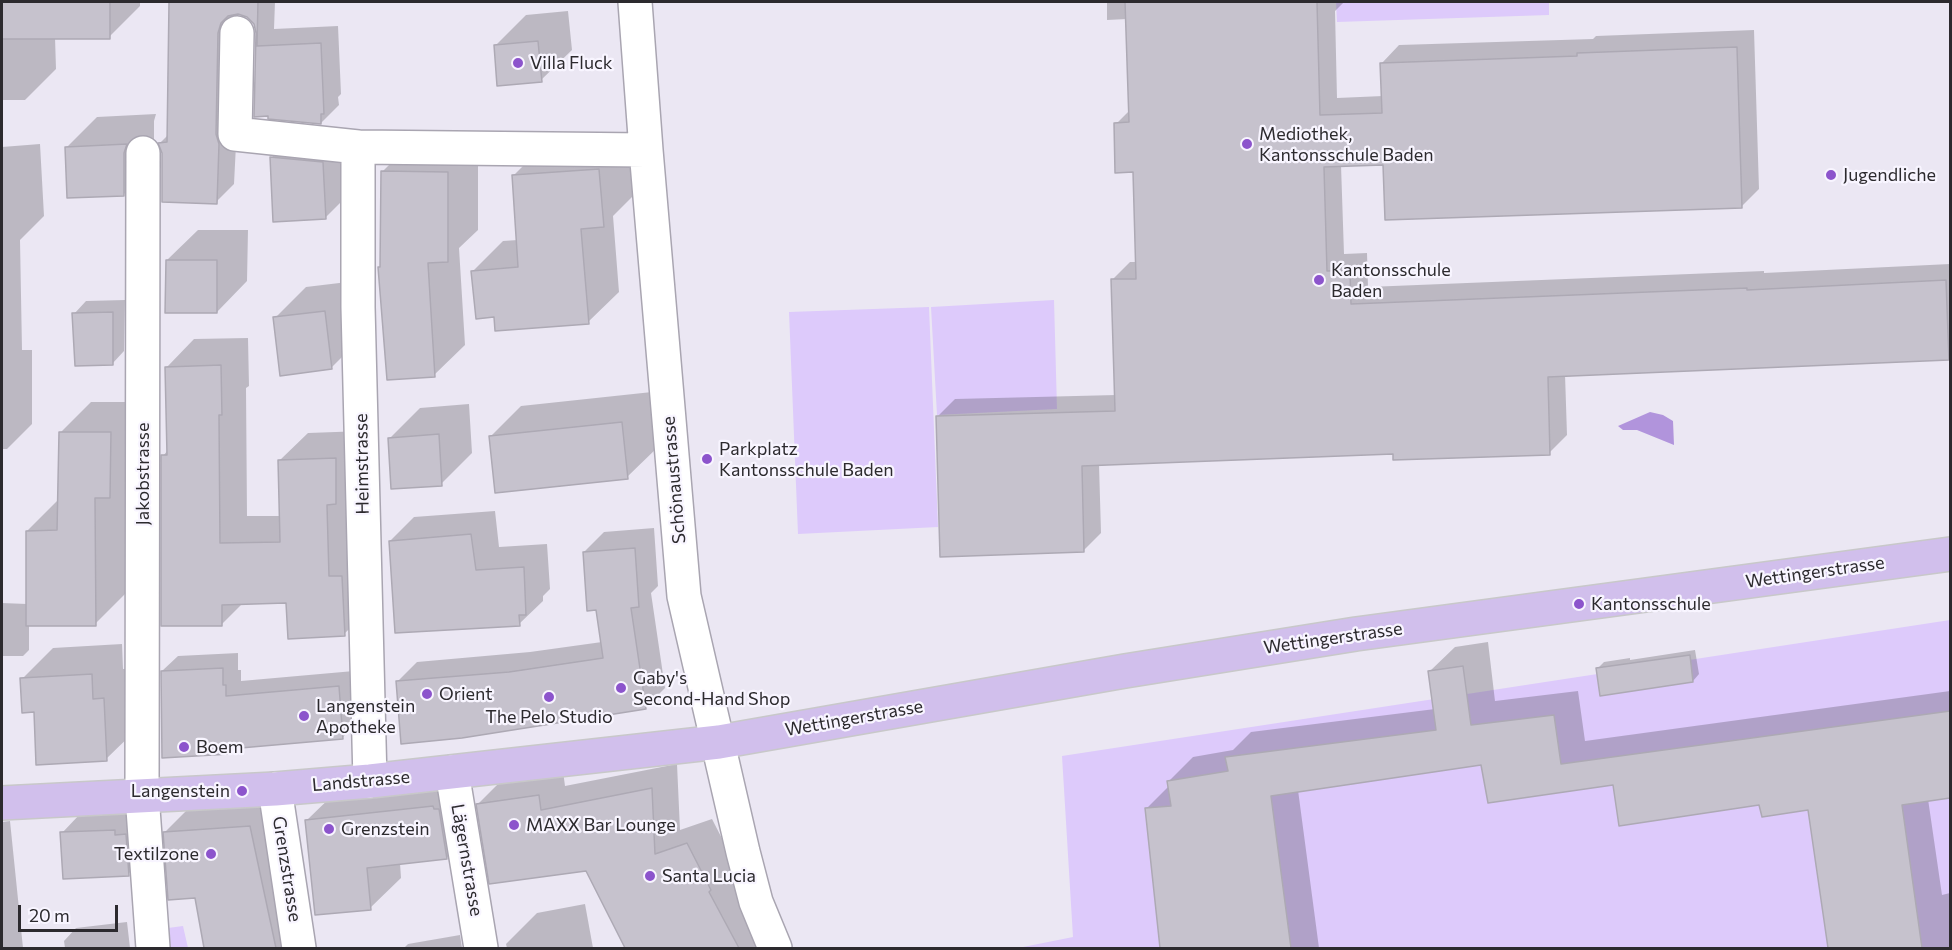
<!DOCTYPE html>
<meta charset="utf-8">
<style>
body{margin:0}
#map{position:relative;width:1952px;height:950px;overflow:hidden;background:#ebe7f3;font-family:Commissioner,sans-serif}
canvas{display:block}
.frame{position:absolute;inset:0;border:3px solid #2c2a2e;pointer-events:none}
.scale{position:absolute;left:18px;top:905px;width:100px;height:27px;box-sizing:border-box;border:3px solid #2c2a2e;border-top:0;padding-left:8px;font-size:18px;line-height:21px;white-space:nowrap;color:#2c2a2e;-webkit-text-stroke:4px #f8f5ff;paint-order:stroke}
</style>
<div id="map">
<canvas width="1952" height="950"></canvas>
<div class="frame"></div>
<div class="scale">20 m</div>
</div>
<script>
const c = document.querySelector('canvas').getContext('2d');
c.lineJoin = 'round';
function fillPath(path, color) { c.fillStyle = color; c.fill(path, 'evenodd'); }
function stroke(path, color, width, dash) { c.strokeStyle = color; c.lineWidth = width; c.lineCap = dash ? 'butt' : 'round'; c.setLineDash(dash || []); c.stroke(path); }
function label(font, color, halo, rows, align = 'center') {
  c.font = font + ' Commissioner,sans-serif'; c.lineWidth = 4.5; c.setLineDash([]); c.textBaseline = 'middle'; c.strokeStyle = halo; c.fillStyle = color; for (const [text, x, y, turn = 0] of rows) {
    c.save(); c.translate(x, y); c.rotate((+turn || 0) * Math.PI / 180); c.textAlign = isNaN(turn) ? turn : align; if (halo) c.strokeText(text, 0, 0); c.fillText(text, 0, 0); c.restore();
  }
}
fillPath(new Path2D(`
 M 1336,2 L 1549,2 L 1549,15 L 1337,22 Z
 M 1054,300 L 1057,409 L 937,415 L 931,307 Z
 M 929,307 L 938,527 L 798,534 L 789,312 Z
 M 1950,620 L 1950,948 L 1018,948 L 1073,937 L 1062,756 Z
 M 183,926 L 188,948 L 170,948 L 168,928 Z`), '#ddcafb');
fillPath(new Path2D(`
 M 1650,412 L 1663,415 L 1673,421 L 1674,445 L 1637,430 L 1623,430 L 1618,426 Z`), '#b194dc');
fillPath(new Path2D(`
 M 2,2 L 140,2 L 140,6 L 109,37 L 55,37 L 56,69 L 25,100 L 2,100 Z
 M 171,2 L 275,2 L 274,29 L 338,26 L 341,94 L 338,97 L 339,105 L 321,123 L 270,114 L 256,115 L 257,33 L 255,24 L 247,15 L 236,13 L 234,115 L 237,125 L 234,184 L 216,202 L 163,153 L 160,143 L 168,135 Z
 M 1107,2 L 1344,2 L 1335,11 L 1337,98 L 1383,96 L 1382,63 L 1399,45 L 1593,39 L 1596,36 L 1754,30 L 1759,189 L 1742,206 L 1384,163 L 1341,165 L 1344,254 L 1367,253 L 1368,287 L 1764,271 L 1764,273 L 1950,264 L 1950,357 L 1949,359 L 1565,374 L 1567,435 L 1549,453 L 1394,453 L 1099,464 L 1101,533 L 1083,551 L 937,417 L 955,399 L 1116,395 L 1112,280 L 1130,262 L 1137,262 L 1134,170 L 1116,124 L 1130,110 L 1127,19 L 1107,20 Z
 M 568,11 L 572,50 L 541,80 L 495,46 L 526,15 Z
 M 156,114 L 154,121 L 154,164 L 124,194 L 67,147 L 97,117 Z
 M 302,127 L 353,132 L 356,187 L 325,218 L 275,220 L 272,157 Z
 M 629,139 L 634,195 L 613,216 L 619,292 L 588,322 L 496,316 L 472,272 L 503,241 L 518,240 L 513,176 L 544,145 Z
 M 413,141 L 478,142 L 478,230 L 459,248 L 465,345 L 434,375 L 382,266 L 382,172 Z
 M 40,144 L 44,216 L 20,240 L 22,350 L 32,350 L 32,424 L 7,449 L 2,449 L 2,147 Z
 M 198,230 L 248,230 L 247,281 L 217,312 L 167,260 Z
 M 356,281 L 362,337 L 331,368 L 275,318 L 306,287 Z
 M 125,300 L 124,351 L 112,364 L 74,314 L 86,301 Z
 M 248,338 L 249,386 L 246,388 L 247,516 L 281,516 L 280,460 L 308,433 L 363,431 L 372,607 L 344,634 L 288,602 L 243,603 L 222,624 L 163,456 L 168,450 L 167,367 L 194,339 Z
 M 652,392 L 658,447 L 627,477 L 490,437 L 521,406 Z
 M 91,402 L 142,402 L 141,466 L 125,481 L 126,593 L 95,624 L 29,624 L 29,650 L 23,656 L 2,656 L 2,603 L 27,604 L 27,531 L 58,500 L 61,432 Z
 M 469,404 L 472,453 L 441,484 L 390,438 L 420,408 Z
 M 495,511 L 499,547 L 547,544 L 550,589 L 543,596 L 543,601 L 519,624 L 390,541 L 414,517 Z
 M 654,528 L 658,586 L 651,593 L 665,688 L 645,708 L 397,682 L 417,662 L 530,652 L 602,642 L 597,608 L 584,552 L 604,532 Z
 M 1488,642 L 1495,701 L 1578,691 L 1585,741 L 1950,691 L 1950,796 L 1928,799 L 1942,895 L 1950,893 L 1950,948 L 1830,948 L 1809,808 L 1614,783 L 1483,763 L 1298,790 L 1319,948 L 1161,948 L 1146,809 L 1169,786 L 1169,781 L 1193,757 L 1233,750 L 1251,732 L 1435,709 L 1430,671 L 1455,647 Z
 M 122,644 L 123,669 L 134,668 L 137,729 L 106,759 L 35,711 L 22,679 L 53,648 Z
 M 1695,650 L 1699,674 L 1693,681 L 1598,668 L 1604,662 L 1630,658 L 1630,660 Z
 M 238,653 L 238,670 L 241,670 L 241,681 L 354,671 L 358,722 L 343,737 L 234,747 L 229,752 L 162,671 L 178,656 Z
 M 677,764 L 680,830 L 712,819 L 778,948 L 633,948 L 587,869 L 478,804 L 503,779 L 563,771 L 565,786 Z
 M 464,776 L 477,827 L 447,858 L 400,863 L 401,878 L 370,908 L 307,820 L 338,790 Z
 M 273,803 L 288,948 L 207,948 L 196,896 L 165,832 L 188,809 Z
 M 133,812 L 147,856 L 128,874 L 62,833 L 80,814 Z
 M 10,821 L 23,948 L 2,948 L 2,822 Z
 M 585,904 L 593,948 L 507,948 L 506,944 L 537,913 Z
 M 127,922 L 130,948 L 65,948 L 64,941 L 76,928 Z
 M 460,935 L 462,948 L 404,948 L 408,944 Z`), '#0003');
const building = new Path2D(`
 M 2,2 L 110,2 L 110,39 L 2,39 Z
 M 169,2 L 258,2 L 257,46 L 321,43 L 324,114 L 321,114 L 321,124 L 268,119 L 268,116 L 254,117 L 256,33 L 254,24 L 247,17 L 238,14 L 228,16 L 221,23 L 218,33 L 216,134 L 219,144 L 217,204 L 162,202 L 162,153 L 158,143 L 167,142 Z
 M 1125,2 L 1317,2 L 1320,115 L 1382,113 L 1380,63 L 1577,56 L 1577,53 L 1737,47 L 1742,208 L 1385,220 L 1383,165 L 1324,167 L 1327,271 L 1350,270 L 1351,304 L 1747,288 L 1747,290 L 1946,280 L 1949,360 L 1548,377 L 1550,455 L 1393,460 L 1393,454 L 1082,466 L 1084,552 L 940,557 L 936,416 L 1115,411 L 1111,279 L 1136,279 L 1133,172 L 1115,173 L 1114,123 L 1129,122 Z
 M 538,41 L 542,82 L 497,86 L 494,45 Z
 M 127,144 L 124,153 L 124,196 L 67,198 L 65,147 Z
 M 270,157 L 323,162 L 326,219 L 273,222 Z
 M 599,169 L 604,227 L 581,229 L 589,324 L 495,331 L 494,317 L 476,319 L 471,271 L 518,267 L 512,175 Z
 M 381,171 L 448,172 L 448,262 L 428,263 L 435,377 L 387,380 L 378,267 L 380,267 Z
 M 166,260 L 217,260 L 217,313 L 165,313 Z
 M 325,311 L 332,369 L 280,376 L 273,317 Z
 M 113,312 L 113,365 L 75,366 L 72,313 Z
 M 221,365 L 222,415 L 219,415 L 220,543 L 280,542 L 278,460 L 336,458 L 336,504 L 327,505 L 329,576 L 342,576 L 345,636 L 288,639 L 286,603 L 222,605 L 222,626 L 161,626 L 161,455 L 167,455 L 165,367 Z
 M 622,422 L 628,479 L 495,493 L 489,436 Z
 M 59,432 L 111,432 L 110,498 L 95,498 L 96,626 L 26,626 L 26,531 L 57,530 Z
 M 439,434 L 442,486 L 391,489 L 388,438 Z
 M 471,534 L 476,570 L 524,567 L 526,615 L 519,615 L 520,626 L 395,633 L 389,541 Z
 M 635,548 L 639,607 L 631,608 L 646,709 L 462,738 L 401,744 L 396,681 L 509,672 L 603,658 L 596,610 L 587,611 L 583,552 Z
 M 1690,655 L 1693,682 L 1600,696 L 1596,668 Z
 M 1463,666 L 1471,725 L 1554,715 L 1561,764 L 1950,711 L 1950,798 L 1902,805 L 1922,948 L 1828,948 L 1808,810 L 1762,817 L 1759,805 L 1619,826 L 1613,785 L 1488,803 L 1481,765 L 1271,796 L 1291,948 L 1160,948 L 1145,808 L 1171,806 L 1167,781 L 1228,771 L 1225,757 L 1436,730 L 1428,671 Z
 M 223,668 L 223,685 L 226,685 L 226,696 L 339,686 L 343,739 L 229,749 L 230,754 L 162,758 L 161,671 Z
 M 92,674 L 93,699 L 104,698 L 107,761 L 36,765 L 34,712 L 22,713 L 20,678 Z
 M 652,788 L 655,854 L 687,843 L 711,890 L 709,892 L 739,948 L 625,948 L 586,871 L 489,884 L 476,804 L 539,795 L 541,810 Z
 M 433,806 L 434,809 L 439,809 L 447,859 L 367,868 L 371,910 L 315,915 L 305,820 Z
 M 250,826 L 276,948 L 204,948 L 195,898 L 168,900 L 163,832 Z
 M 115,830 L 115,835 L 126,834 L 129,876 L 63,879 L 60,832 Z`);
fillPath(building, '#c6c2cd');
stroke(building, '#ada9b4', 1.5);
const minor = new Path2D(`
 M 635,2 L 646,150 L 684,596 L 743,852 L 756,902 L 775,948
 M 237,33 L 235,134 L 358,147 L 358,307 L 370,781
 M 358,147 L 646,150
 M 143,153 L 142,795 L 153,948
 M 452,772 L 481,948
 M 275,789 L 299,948`);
const major = new Path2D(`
 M 2,803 L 275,789 L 370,781 L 719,742 L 1125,671 L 1356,634 L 1950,554`);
stroke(minor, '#a9a5b1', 36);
stroke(major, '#c8c8c9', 36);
stroke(minor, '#fff', 33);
stroke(major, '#d1bfec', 33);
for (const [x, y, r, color] of [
 [518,63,6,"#8c54cc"],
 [1247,144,6,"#8c54cc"],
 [1831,175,6,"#8c54cc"],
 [1319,280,6,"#8c54cc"],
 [707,459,6,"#8c54cc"],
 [1579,604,6,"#8c54cc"],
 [621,688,6,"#8c54cc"],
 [427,694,6,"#8c54cc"],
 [549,697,6,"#8c54cc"],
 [304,716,6,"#8c54cc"],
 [184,747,6,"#8c54cc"],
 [242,791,6,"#8c54cc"],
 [514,825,6,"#8c54cc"],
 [329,829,6,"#8c54cc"],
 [211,854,6,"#8c54cc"],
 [650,876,6,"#8c54cc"]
]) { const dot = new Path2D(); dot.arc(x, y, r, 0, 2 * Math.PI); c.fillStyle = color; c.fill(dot); stroke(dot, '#f8f5ff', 2); }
label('18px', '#2c2a2e', '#f8f5ff', [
 ["Villa Fluck",530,63],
 ["Mediothek,",1259,134],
 ["Kantonsschule Baden",1259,155],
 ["Jugendliche",1843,175],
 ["Kantonsschule",1331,270],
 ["Baden",1331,291],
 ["Parkplatz",719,449],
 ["Kantonsschule Baden",719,470],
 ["Kantonsschule",1591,604],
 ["Gaby's",633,678],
 ["Second-Hand Shop",633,699],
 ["Orient",439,694],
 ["Langenstein",316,706],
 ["Apotheke",316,727],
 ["The Pelo Studio",549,717,"center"],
 ["Boem",196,747],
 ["Langenstein",230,791,"right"],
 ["MAXX Bar Lounge",526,825],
 ["Grenzstein",341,829],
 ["Textilzone",199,854,"right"],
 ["Santa Lucia",662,876]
], 'left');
label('18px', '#2c2a2e', '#f8f5ff', [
 ["Heimstrasse",362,464,-91],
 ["Jakobstrasse",143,474,-90],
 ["Schönaustrasse",674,480,-95],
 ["Wettingerstrasse",1815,572,-8],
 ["Wettingerstrasse",1333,638,-8],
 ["Wettingerstrasse",854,718,-10],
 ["Landstrasse",361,781,-5],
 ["Lägernstrasse",467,860,80],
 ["Grenzstrasse",287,869,81]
]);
</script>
